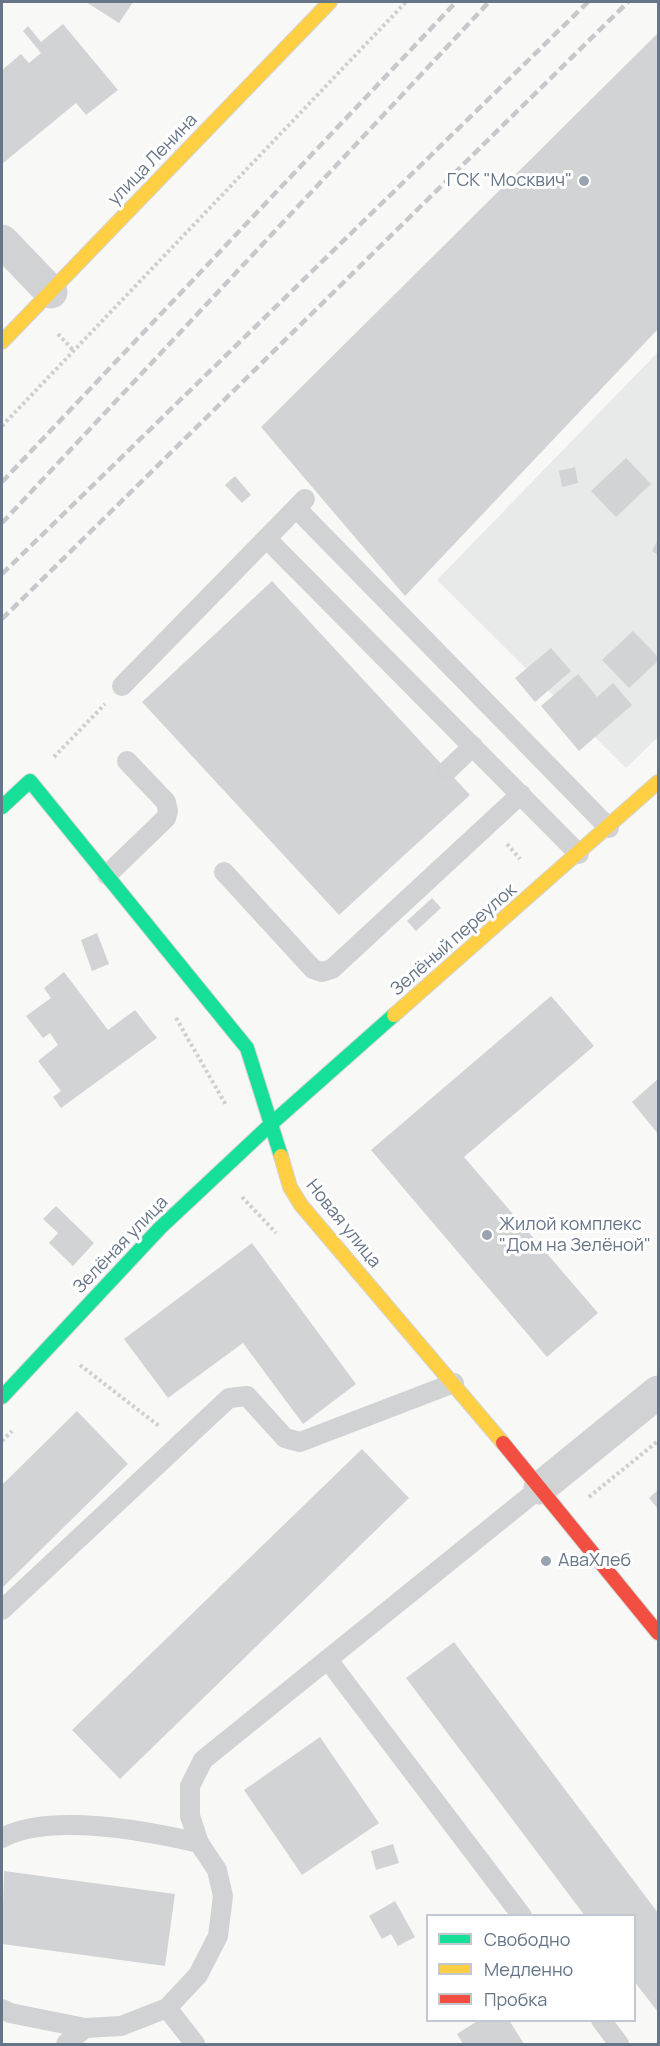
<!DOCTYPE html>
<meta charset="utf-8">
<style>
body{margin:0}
#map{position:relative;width:660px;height:2046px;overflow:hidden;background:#f8f8f7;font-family:Manrope,sans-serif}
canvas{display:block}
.frame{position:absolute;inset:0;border:3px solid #667588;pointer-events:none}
.legend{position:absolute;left:426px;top:1914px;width:210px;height:108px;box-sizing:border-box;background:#fff;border:2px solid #c2c8cf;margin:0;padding:8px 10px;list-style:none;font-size:18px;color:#667588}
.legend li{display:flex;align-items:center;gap:12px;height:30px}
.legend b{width:30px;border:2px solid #c2c8cf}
</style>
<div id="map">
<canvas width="660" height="2046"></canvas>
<div class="frame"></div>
<ul class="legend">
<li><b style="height:8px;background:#16e098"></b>Свободно</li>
<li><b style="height:8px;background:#ffcf43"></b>Медленно</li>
<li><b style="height:8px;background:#f24e42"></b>Пробка</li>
</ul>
</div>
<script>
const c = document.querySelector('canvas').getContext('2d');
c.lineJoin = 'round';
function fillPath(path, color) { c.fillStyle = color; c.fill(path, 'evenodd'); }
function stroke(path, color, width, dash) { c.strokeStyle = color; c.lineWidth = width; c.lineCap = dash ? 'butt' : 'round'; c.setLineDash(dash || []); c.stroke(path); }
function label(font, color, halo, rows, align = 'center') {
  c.font = font + ' Manrope,sans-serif'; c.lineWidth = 6; c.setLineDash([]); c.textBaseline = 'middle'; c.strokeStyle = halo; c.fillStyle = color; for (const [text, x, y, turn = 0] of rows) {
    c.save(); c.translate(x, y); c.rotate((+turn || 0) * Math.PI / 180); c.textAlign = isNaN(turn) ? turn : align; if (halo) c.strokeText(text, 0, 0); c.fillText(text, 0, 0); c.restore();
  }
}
fillPath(new Path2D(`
 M 658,352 L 658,737 L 626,768 L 437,580 Z`), '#e8e9e9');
fillPath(new Path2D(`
 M 86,2 L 133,2 L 119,23 Z
 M 63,24 L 118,90 L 86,115 L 76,103 L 2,164 L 2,70 L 21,54 L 29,63 L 41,53 L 23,31 L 28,26 L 41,42 Z
 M 658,33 L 658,329 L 405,596 L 261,427 Z
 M 626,458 L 651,484 L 616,517 L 591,491 Z
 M 575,467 L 578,483 L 562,487 L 559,471 Z
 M 235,476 L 251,495 L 242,503 L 225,485 Z
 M 658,539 L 658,555 L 652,551 Z
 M 272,581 L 470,795 L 339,915 L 142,702 Z
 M 633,631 L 658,657 L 658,661 L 629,688 L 602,660 Z
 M 551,648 L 571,671 L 535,702 L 515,678 Z
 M 578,674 L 597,697 L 613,683 L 632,705 L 579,751 L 541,706 Z
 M 432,898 L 441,908 L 416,931 L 407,921 Z
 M 97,933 L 109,964 L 92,971 L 81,940 Z
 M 64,972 L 108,1030 L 135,1010 L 157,1038 L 61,1108 L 53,1097 L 61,1091 L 38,1061 L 58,1045 L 50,1033 L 43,1038 L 26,1016 L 51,998 L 44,988 Z
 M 551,996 L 594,1046 L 464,1157 L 598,1313 L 547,1357 L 371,1150 Z
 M 658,1079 L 658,1134 L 632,1102 Z
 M 56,1206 L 94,1243 L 73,1266 L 49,1243 L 58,1233 L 43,1219 Z
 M 252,1243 L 356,1384 L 303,1424 L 243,1343 L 168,1398 L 124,1339 Z
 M 77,1411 L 128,1464 L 2,1588 L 2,1485 Z
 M 362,1449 L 409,1498 L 120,1779 L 72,1730 Z
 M 658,1490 L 658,1509 L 649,1498 Z
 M 454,1642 L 658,1913 L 658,2012 L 634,1981 L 634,1916 L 585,1916 L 406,1678 Z
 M 320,1737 L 379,1823 L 302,1875 L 244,1790 Z
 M 393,1844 L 399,1863 L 376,1870 L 371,1851 Z
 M 4,1871 L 175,1894 L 165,1966 L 2,1944 Z
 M 395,1901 L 415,1937 L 398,1946 L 391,1934 L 382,1939 L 369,1916 Z
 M 479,2020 L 509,2020 L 524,2044 L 463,2044 L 457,2034 Z`), '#d2d3d4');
const fast = new Path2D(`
 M 2,807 L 30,781 L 247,1048 L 281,1156
 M 2,1397 L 160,1228 L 271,1124 L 394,1015`);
const slow = new Path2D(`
 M 2,342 L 330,2
 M 394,1015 L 658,782
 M 281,1156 L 290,1187 L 301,1205 L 503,1443`);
const jam = new Path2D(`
 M 503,1443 L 658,1633`);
stroke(fast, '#d3d5d6', 16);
stroke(slow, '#d3d5d6', 16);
stroke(jam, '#d3d5d6', 16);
stroke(new Path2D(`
 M 58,334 L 74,351
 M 2,426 L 406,2
 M 54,757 L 105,704
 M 507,844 L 520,859
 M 176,1018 L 226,1105
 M 242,1197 L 276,1233
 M 80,1365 L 159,1426
 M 2,1441 L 12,1431
 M 589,1497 L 658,1441`), '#cfcfd0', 4, [3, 3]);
stroke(new Path2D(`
 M 296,508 L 609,828
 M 267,539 L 579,854
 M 122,686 L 305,499
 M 447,771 L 473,746
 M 224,872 L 313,969 L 322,972 L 332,969 L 521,794
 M 107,875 L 166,818 L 168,811 L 166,802 L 127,761
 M 2,1610 L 229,1398 L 247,1396 L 285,1438 L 300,1442 L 454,1383
 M 328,1660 L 522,1916
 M 2,1838 C 49,1812 148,1831 199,1843
 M 2,2009 L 10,2013 L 85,2028 L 121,2026 L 167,2008
 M 601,2020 L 619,2044
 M 66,2044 L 85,2028
 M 195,2044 L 167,2008 L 198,1975 L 218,1936 L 223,1896 L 217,1870 L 199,1843 L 190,1816 L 190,1786 L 203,1760 L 540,1488`), '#d1d2d3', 20);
stroke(new Path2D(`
 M 2,241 L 51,292
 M 540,1488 L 658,1392`), '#d1d2d3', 33);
stroke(fast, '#16e098', 14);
stroke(slow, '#ffcf43', 14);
stroke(jam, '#f24e42', 14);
stroke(new Path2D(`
 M 2,482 L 456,2
 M 2,523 L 489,2
 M 2,574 L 588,2
 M 2,619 L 628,2`), '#c7c8c9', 4.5, [9, 4.5]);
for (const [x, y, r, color] of [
 [584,181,6,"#99a3af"],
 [487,1235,6,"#99a3af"],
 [546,1561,6,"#99a3af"]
]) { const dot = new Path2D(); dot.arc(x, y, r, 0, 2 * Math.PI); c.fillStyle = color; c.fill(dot); stroke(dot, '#fff', 2); }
label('18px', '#667588', '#fff', [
 ["улица Ленина",153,160,-46],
 ["Зелёный переулок",454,940,-41],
 ["Новая улица",343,1224,51],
 ["Зелёная улица",121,1245,-46]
]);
label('18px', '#667588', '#fff', [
 ["ГСК \"Москвич\"",572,181,"right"],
 ["Жилой комплекс",499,1225],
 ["\"Дом на Зелёной\"",499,1246],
 ["АваХлеб",558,1561]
], 'left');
</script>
